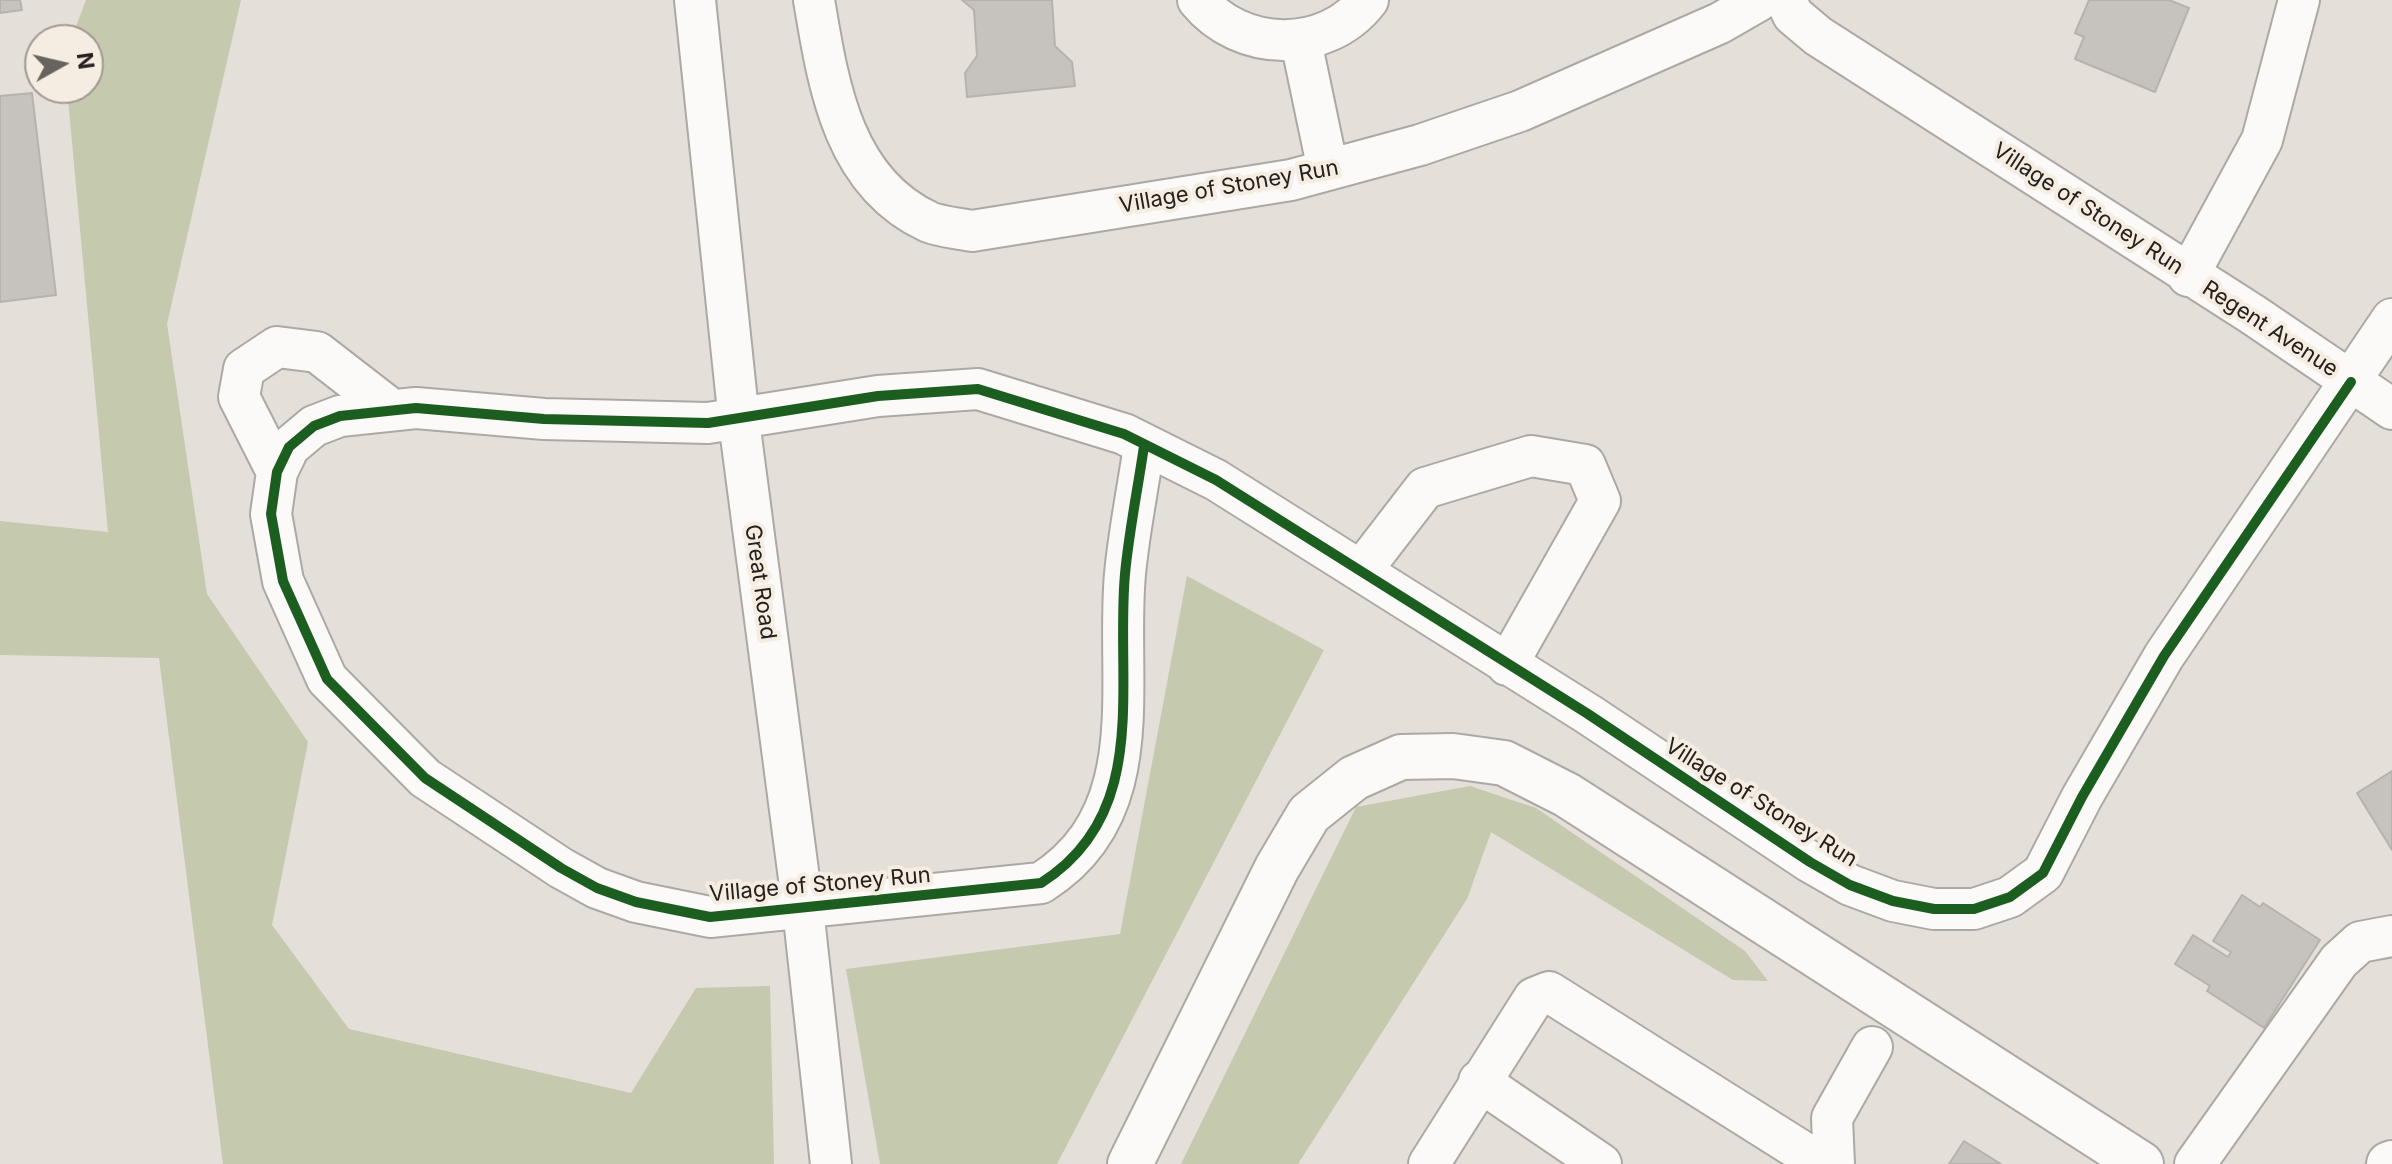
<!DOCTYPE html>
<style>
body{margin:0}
#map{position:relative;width:2392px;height:1164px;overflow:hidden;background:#e4dfd9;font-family:Inter,sans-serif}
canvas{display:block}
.north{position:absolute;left:24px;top:24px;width:80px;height:80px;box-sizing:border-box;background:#f5ece2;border:2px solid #a19a93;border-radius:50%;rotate:82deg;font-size:22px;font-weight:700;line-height:32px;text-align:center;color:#24201d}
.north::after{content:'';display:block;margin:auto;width:28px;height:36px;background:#67635f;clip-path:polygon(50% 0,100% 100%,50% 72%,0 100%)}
</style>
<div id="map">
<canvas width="2392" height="1164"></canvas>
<div class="north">N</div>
</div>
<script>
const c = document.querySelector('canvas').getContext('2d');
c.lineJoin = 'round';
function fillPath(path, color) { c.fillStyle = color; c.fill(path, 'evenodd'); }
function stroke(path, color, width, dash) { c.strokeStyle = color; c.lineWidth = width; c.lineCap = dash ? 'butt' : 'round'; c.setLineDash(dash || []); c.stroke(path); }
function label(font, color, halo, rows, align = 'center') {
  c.font = font + ' Inter,sans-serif'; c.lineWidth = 8; c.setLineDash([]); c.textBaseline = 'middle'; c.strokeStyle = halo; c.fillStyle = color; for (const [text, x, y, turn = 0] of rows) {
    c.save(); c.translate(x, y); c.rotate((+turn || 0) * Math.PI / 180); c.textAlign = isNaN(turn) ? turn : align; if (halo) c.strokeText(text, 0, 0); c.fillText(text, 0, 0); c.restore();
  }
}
fillPath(new Path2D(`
 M 86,0 L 241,0 L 167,324 L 207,594 L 308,742 L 272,925 L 349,1029 L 631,1093 L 696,988 L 770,986 L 774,1164 L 223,1164 L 159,658 L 0,655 L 0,521 L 108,532 L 67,88 L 88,88 L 88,40 L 71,40 Z
 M 1187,576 L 1324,650 L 1057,1164 L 880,1164 L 846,969 L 1120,934 Z
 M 1470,786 L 1536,808 L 1745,951 L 1768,981 L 1733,980 L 1491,832 L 1467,899 L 1298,1164 L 1181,1164 L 1356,807 Z`), '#c5c9ad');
const building = new Path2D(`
 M 0,0 L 20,0 L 22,10 L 0,13 Z
 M 962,0 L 1052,0 L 1055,46 L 1072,62 L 1075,86 L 967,97 L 965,73 L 977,56 L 974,10 Z
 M 2089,0 L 2169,0 L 2189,8 L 2155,92 L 2075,59 L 2084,37 L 2075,33 Z
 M 32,93 L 56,295 L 0,302 L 0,96 Z
 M 2392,771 L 2392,850 L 2357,793 Z
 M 2242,895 L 2260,907 L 2263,903 L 2320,940 L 2264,1028 L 2207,991 L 2210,986 L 2175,964 L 2193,935 L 2228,957 L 2231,952 L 2213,941 Z
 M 1964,1141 L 2001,1164 L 1949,1164 Z`);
fillPath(building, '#c6c2be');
stroke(building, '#b6b3af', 2);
const minor = new Path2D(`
 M 695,0 L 739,421 L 803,909 L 831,1164
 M 814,0 C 828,83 842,182 929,222 C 941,227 958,228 972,231 L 1291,180 L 1420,145 L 1520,111 L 1720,23 L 1760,0
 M 1198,0 C 1240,52 1326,55 1368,0
 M 1786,0 L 1793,15 L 1818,36 L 2252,314 L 2392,409
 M 1301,41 L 1328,170
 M 2188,276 L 2262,140 L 2299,0
 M 1144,446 C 1138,488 1129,531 1125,574 C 1115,684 1152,813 1041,883 L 710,917 L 636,902 L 597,888 L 561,868 L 425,778 L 327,679 L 283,581 L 271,514 L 277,472 L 289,447 L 314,426 L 340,416 L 416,408 L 544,419 L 708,423 L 878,396 L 978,389 L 1124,434 L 1216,480 L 1588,714 L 1810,862 L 1850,885 L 1893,901 L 1934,909 L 1974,909 L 2010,897 L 2043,873 L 2082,797 L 2164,656 L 2392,319
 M 277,472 L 239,397 L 244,369 L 277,347 L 317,352 L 392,410
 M 1361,571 L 1425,488 L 1531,456 L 1585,465 L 1600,501 L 1507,665
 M 1479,1081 L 1601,1164
 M 1429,1164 L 1534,998 L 1549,992 L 1822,1164
 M 1834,1164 L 1832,1118 L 1872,1047
 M 2195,1164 L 2339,961 L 2360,942 L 2392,936`);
const highway = new Path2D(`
 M 1130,1164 L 1277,868 L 1309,814 L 1354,778 L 1401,757 L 1453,756 L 1504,763 L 1567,795 L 2141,1164
 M 2389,1164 L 2392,1163`);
stroke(minor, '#aca9a4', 44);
stroke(highway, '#aca9a4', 48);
stroke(minor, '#fbfaf9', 40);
stroke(highway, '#fbfaf9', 44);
stroke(new Path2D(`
 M 1144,446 C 1138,488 1129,531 1125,574 C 1115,684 1152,813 1041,883 L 710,917 L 636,902 L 597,888 L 561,868 L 425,778 L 327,679 L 283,581 L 271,514 L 277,472 L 289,447 L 314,426 L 340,416 L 416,408 L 544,419 L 708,423 L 878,396 L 978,389 L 1124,434 L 1216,480 L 1588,714 L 1810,862 L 1850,885 L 1893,901 L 1934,909 L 1974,909 L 2010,897 L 2043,873 L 2082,797 L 2164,656 L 2351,382`), '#1b5e20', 10);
label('22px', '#24201d', '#f5ece2', [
 ["Village of Stoney Run",1229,187,-10],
 ["Village of Stoney Run",2088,209,33],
 ["Regent Avenue",2270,329,33],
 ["Great Road",760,582,82],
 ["Village of Stoney Run",1761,803,32],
 ["Village of Stoney Run",820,885,-5]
]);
</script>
